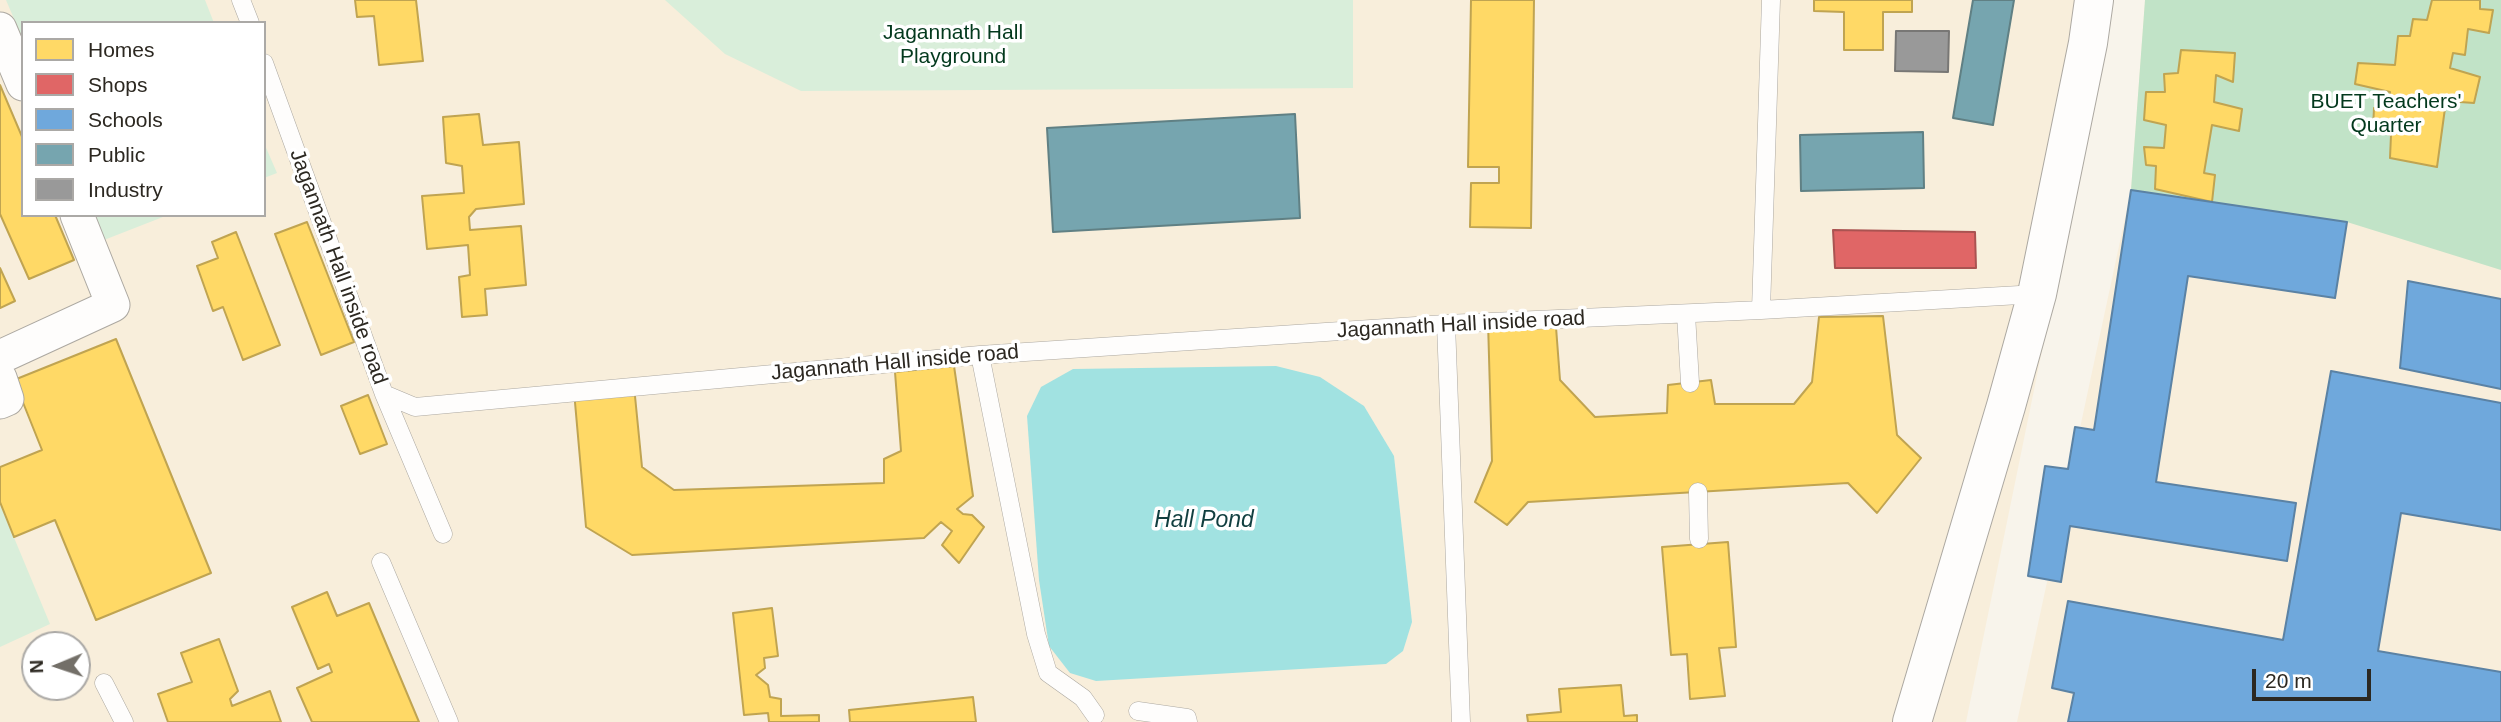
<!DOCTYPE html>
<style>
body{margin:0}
#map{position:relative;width:2501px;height:722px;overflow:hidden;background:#f8f4eb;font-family:Helvetica,sans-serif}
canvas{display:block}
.legend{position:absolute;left:21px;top:21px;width:245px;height:196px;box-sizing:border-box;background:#fff;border:2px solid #aba9a6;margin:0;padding:9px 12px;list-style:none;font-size:21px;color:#2c2821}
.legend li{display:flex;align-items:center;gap:14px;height:35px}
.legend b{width:35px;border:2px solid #aba9a6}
.north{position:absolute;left:21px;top:631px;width:70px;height:70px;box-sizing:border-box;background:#fff;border:2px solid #aba9a6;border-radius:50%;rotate:268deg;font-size:19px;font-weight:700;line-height:28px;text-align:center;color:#2c2821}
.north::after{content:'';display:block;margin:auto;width:24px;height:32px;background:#736f68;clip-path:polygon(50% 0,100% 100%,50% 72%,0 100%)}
.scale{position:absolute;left:2252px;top:669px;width:119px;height:32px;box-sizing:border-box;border:4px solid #2c2821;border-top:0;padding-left:9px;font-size:21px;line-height:24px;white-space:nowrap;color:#2c2821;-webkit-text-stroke:5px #fff;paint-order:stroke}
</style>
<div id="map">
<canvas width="2501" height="722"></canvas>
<ul class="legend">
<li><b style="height:19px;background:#ffd966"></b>Homes</li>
<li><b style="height:19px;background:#e06666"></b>Shops</li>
<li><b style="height:19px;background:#6fa8dc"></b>Schools</li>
<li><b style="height:19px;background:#76a5af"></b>Public</li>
<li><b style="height:19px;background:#999"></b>Industry</li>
</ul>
<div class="north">N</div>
<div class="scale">20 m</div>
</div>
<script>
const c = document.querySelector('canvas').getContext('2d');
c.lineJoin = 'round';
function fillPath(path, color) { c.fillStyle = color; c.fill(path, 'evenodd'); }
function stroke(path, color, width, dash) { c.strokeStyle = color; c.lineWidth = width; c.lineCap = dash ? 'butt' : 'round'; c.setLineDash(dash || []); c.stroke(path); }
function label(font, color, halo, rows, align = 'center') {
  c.font = font + ' Helvetica,sans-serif'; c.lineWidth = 7; c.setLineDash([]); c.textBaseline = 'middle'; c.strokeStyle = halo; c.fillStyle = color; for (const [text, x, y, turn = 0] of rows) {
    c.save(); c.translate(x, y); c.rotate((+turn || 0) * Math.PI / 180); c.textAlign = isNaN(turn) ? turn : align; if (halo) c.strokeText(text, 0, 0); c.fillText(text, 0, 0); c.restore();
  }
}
fillPath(new Path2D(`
 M 0,0 L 2108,0 L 2101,63 L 1966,722 L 0,722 ZM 23,23 L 264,23 L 264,215 L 23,215 ZM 35,645 L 77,645 L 77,687 L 35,687 Z
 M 2145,0 L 2501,0 L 2501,722 L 2017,722 L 2131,190 Z`), '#f8eedb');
fillPath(new Path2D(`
 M 6,0 L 205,0 L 214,23 L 23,23 L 23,40 Z
 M 665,0 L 1353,0 L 1353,88 L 801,91 L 725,54 Z
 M 264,143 L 277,173 L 264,178 Z
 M 94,215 L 168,215 L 104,240 Z
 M 0,504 L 50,624 L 0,647 Z`), '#d9eeda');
fillPath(new Path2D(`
 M 2145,0 L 2501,0 L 2501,270 L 2347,222 L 2131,190 Z`), '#c1e3c7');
fillPath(new Path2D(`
 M 1276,366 L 1320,377 L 1364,406 L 1394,456 L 1412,622 L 1403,651 L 1386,664 L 1096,681 L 1070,673 L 1049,646 L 1039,580 L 1027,416 L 1041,387 L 1073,369 Z`), '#a1e2e1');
const homes = new Path2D(`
 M 355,0 L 416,0 L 423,61 L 379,65 L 374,16 L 357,17 Z
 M 1471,0 L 1534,0 L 1531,228 L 1470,227 L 1471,183 L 1499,183 L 1499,167 L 1468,167 Z
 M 1814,0 L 1912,0 L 1912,12 L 1883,12 L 1883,50 L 1844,50 L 1844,12 L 1814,11 Z
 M 2432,0 L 2480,0 L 2480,9 L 2493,10 L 2489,33 L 2468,29 L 2465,55 L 2453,53 L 2450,68 L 2480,77 L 2474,103 L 2446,101 L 2437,167 L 2390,158 L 2391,135 L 2373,129 L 2374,108 L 2389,109 L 2390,92 L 2355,84 L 2358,63 L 2395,65 L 2398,36 L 2410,36 L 2413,19 L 2427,20 Z
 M 2181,50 L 2235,53 L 2233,82 L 2216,75 L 2214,102 L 2242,109 L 2239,131 L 2212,125 L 2204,173 L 2215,175 L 2212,202 L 2155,189 L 2156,166 L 2146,165 L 2144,147 L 2164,148 L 2166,125 L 2144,120 L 2146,92 L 2165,92 L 2164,74 L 2178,73 Z
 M 0,85 L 23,139 L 23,215 L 55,215 L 74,260 L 29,279 L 0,214 Z
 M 479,114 L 483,145 L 519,142 L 524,204 L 476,209 L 469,217 L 470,230 L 521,226 L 526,285 L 485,289 L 487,315 L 462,317 L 459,277 L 470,275 L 468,245 L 427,249 L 422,196 L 464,193 L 462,166 L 446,163 L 443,117 Z
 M 307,222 L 354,342 L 321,355 L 275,234 Z
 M 236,232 L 280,345 L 243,360 L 223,307 L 213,311 L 197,266 L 218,258 L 212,242 Z
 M 0,268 L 15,301 L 0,308 Z
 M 1883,316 L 1897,435 L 1921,458 L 1877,513 L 1848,483 L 1528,502 L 1507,525 L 1475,502 L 1492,461 L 1488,322 L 1556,327 L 1560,380 L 1595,417 L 1667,413 L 1668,385 L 1711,380 L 1715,404 L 1794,404 L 1812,382 L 1819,317 Z
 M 116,339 L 211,573 L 96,620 L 55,520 L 14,537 L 0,502 L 0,467 L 42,450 L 14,380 Z
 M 954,366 L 973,496 L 957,509 L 963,514 L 972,515 L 984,527 L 959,563 L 942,545 L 952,531 L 941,522 L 924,538 L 632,555 L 586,527 L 574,391 L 634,386 L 642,467 L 674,490 L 884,483 L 884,459 L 901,451 L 895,372 Z
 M 368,395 L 387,444 L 360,454 L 341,406 Z
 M 1728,542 L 1736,647 L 1719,648 L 1725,696 L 1690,699 L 1687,654 L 1671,655 L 1662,547 Z
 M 327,592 L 337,616 L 369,603 L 419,722 L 312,722 L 297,688 L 332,672 L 329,664 L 318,669 L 292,607 Z
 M 772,608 L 778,656 L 764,658 L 765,668 L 756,675 L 768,685 L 770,697 L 781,699 L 781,716 L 819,715 L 819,722 L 769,722 L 768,713 L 744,715 L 733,613 Z
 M 219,639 L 238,691 L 230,699 L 232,706 L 270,691 L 281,722 L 168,722 L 158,694 L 192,682 L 181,653 Z
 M 1621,685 L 1624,716 L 1637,715 L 1637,722 L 1528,722 L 1527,715 L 1561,712 L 1559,689 Z
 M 973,697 L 976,722 L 850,722 L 849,710 Z`);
fillPath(homes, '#ffd966');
stroke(homes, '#c0a451', 2);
const shops = new Path2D(`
 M 1833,230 L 1975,232 L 1976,268 L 1835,268 Z`);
fillPath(shops, '#e06666');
stroke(shops, '#aa5351', 2);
const schools = new Path2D(`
 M 2131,190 L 2347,222 L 2335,298 L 2188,276 L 2156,482 L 2296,503 L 2287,561 L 2070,526 L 2061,582 L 2028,576 L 2045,466 L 2068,469 L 2075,427 L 2094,430 Z
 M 2408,281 L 2501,299 L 2501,389 L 2400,368 Z
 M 2331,371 L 2501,403 L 2501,530 L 2401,513 L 2378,651 L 2501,672 L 2501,722 L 2068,722 L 2074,693 L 2052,688 L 2068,601 L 2283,640 Z`);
fillPath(schools, '#6fa8dc');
stroke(schools, '#5b82a4', 2);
const public = new Path2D(`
 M 1973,0 L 2014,0 L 1993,125 L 1953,118 Z
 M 1295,114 L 1300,218 L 1053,232 L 1047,128 Z
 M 1923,132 L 1924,188 L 1801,191 L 1800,135 Z`);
fillPath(public, '#76a5af');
stroke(public, '#608084', 2);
const industry = new Path2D(`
 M 1896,31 L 1949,31 L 1948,72 L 1895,71 Z`);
fillPath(industry, '#999');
stroke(industry, '#787775', 2);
const lane = new Path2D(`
 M 241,0 L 250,23
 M 264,63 L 384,394 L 443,534
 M 1761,310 L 1771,0
 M 1686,314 L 1690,383
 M 1446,324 L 1461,722
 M 980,355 L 1036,634 L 1048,673 L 1083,698 L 1095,715
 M 384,394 L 415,407 L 980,355 L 1446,324 L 1761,310 L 2037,294
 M 1698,492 L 1699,539
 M 381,562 L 449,722
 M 104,683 L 124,722
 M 1138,711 L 1187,718 L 1188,722`);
const street = new Path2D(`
 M 0,29 L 23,84
 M 0,357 L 113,305 L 77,215
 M 0,378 L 7,399 L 0,402`);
const secondary = new Path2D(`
 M 1912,722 L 2006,406 L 2037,294 L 2088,43 L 2094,0`);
stroke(lane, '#aca8a1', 19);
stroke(street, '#aca8a1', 35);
stroke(secondary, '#aca8a1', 40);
stroke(lane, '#fefdfc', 18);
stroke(street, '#fefdfc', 33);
stroke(secondary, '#fefdfc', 38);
label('21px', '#03391d', '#fff', [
 ["Jagannath Hall",953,33],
 ["Playground",953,57],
 ["BUET Teachers'",2386,102],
 ["Quarter",2386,126]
]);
label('21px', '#2c2821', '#fff', [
 ["Jagannath Hall inside road",338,267,70],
 ["Jagannath Hall inside road",1461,325,-3],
 ["Jagannath Hall inside road",895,363,-5]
]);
label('italic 23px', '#113f40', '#fff', [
 ["Hall Pond",1204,521]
]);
</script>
